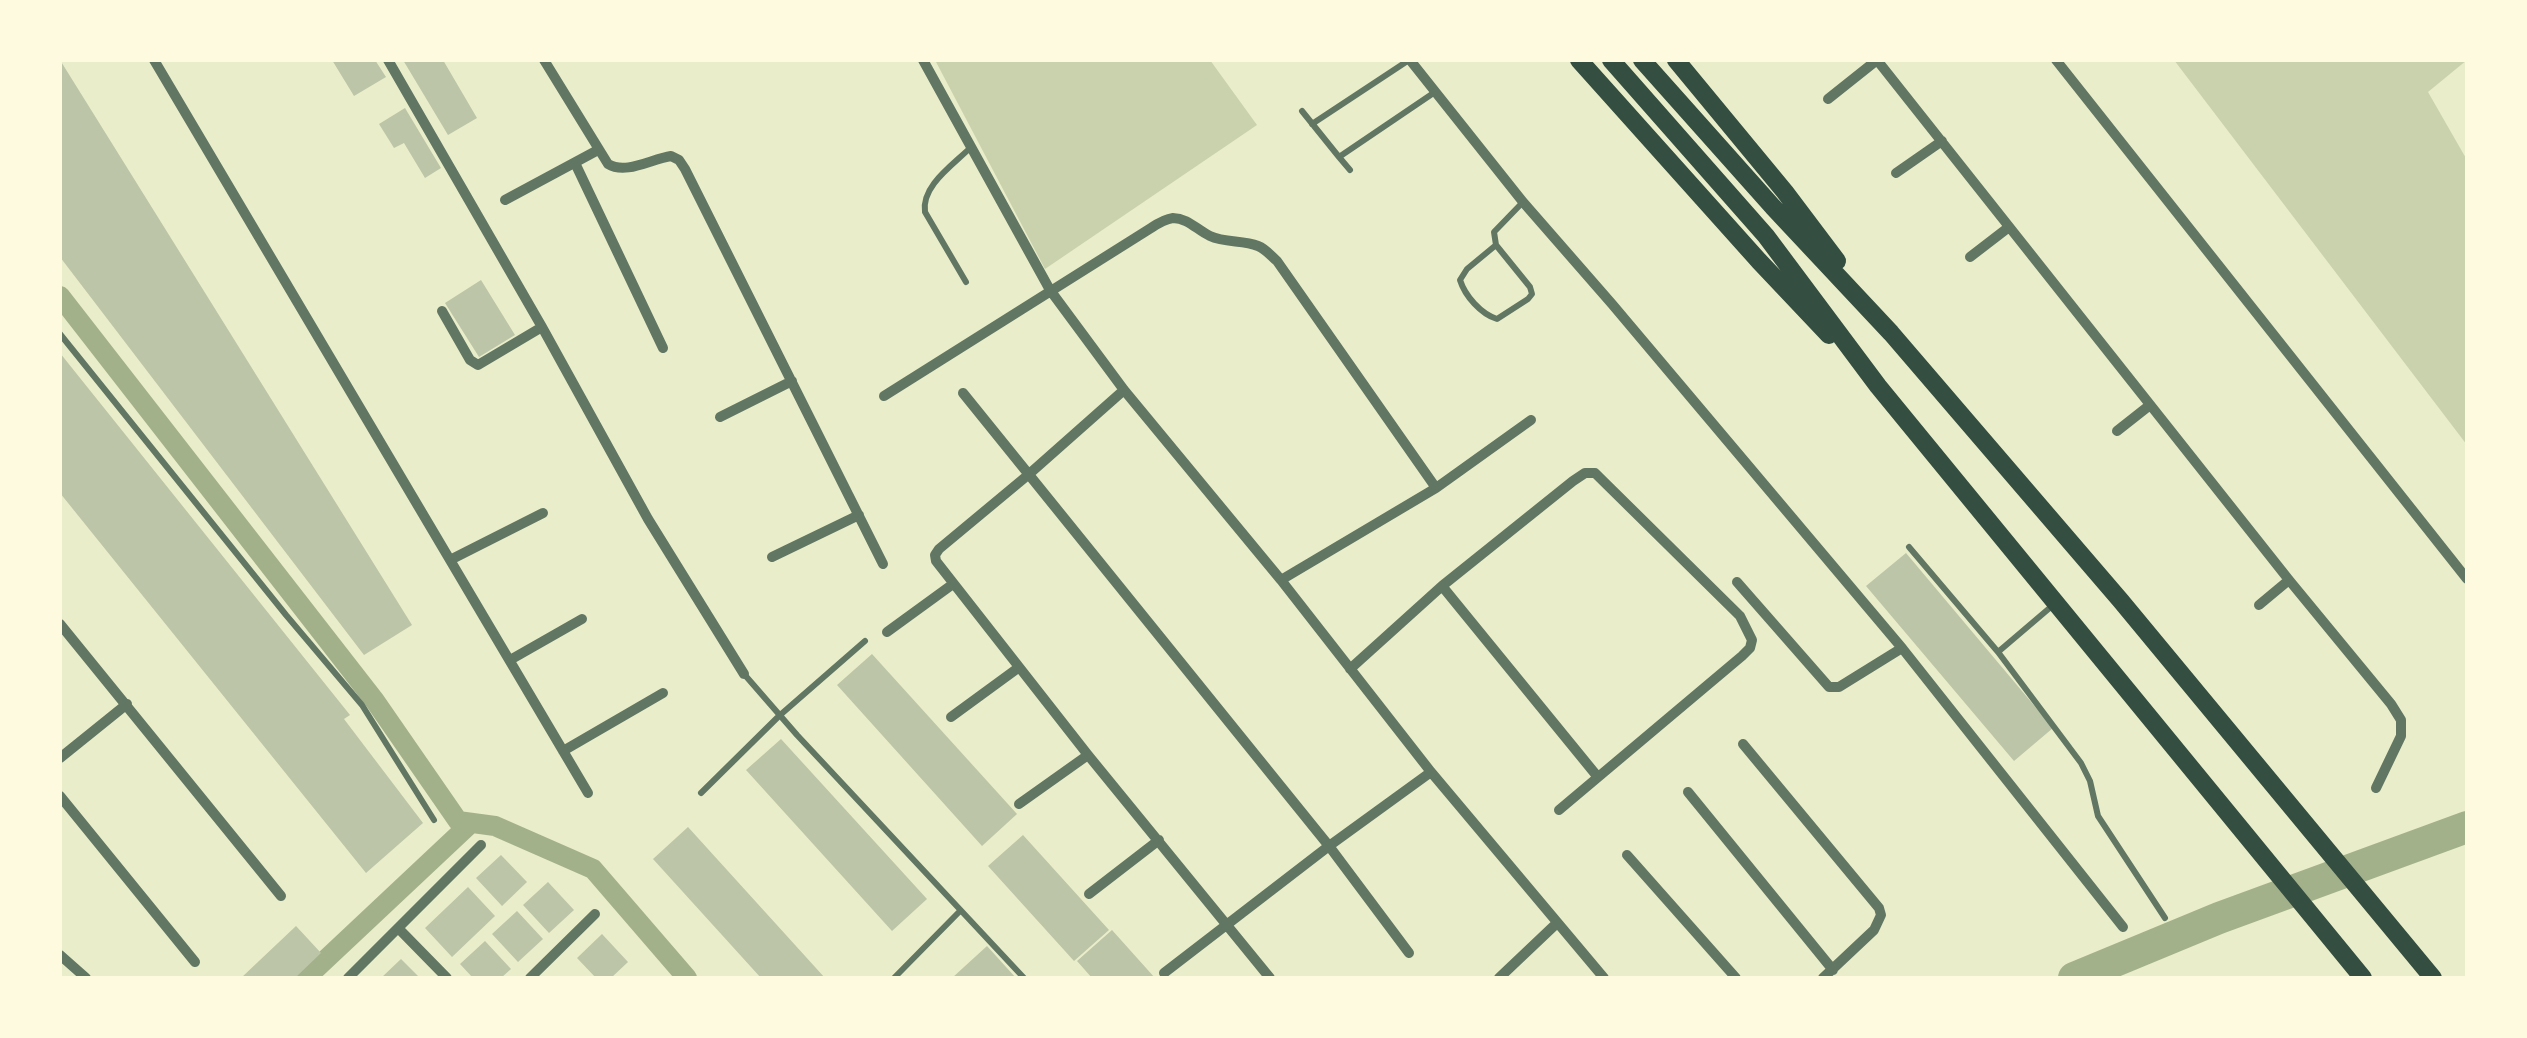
<!DOCTYPE html>
<style>
body{margin:0}
#map{position:relative;width:2527px;height:1038px;overflow:hidden;background:#e9edc9;font-family:"Space Grotesk",sans-serif}
canvas{display:block}
.frame{position:absolute;inset:0;border:62px solid #fefae0;pointer-events:none}
</style>
<div id="map">
<canvas width="2527" height="1038"></canvas>
<div class="frame"></div>
</div>
<script>
const c = document.querySelector('canvas').getContext('2d');
c.lineJoin = 'round';
function fillPath(path, color) { c.fillStyle = color; c.fill(path, 'evenodd'); }
function stroke(path, color, width, dash) { c.strokeStyle = color; c.lineWidth = width; c.lineCap = dash ? 'butt' : 'round'; c.setLineDash(dash || []); c.stroke(path); }
fillPath(new Path2D(`
 M 935,60 L 1210,60 L 1257,125 L 1045,269 Z
 M 2174,60 L 2467,60 L 2428,92 L 2467,160 L 2467,445 Z`), '#cad2ad');
stroke(new Path2D(`
 M 60,296 L 375,701 L 458,821 L 495,826 L 593,869 L 687,978
 M 306,978 L 471,823`), '#a3b18a', 20);
stroke(new Path2D(`
 M 2074,978 L 2219,918 L 2467,827`), '#a3b18a', 32);
fillPath(new Path2D(`
 M 60,60 L 412,625 L 364,655 L 60,257 Z
 M 332,60 L 375,60 L 386,77 L 354,96 Z
 M 403,60 L 443,60 L 477,118 L 448,135 Z
 M 405,108 L 441,168 L 425,178 L 404,143 L 394,148 L 379,124 Z
 M 481,280 L 515,335 L 479,357 L 445,303 Z
 M 60,353 L 350,715 L 344,719 L 423,823 L 366,873 L 60,493 Z
 M 1906,553 L 2053,728 L 2014,761 L 1866,586 Z
 M 872,654 L 1017,814 L 982,846 L 837,685 Z
 M 781,739 L 927,899 L 892,931 L 746,770 Z
 M 688,827 L 825,978 L 761,978 L 653,859 Z
 M 1023,835 L 1109,930 L 1074,961 L 988,866 Z
 M 501,855 L 527,882 L 502,906 L 476,878 Z
 M 548,882 L 574,910 L 549,933 L 523,905 Z
 M 468,887 L 495,916 L 452,957 L 425,928 Z
 M 517,911 L 543,939 L 518,962 L 492,934 Z
 M 296,926 L 321,953 L 295,978 L 241,978 Z
 M 1112,930 L 1155,978 L 1092,978 L 1077,961 Z
 M 602,934 L 628,962 L 611,978 L 596,978 L 577,958 Z
 M 485,941 L 511,969 L 501,978 L 473,978 L 460,964 Z
 M 987,946 L 1016,978 L 952,978 Z
 M 401,959 L 420,978 L 381,978 Z`), '#bcc5a7');
stroke(new Path2D(`
 M 1302,111 L 1339,157
 M 1312,124 L 1409,60
 M 1350,170 L 1339,157 L 1435,92
 M 1496,245 L 1467,269 L 1460,280 C 1465,296 1481,314 1497,319 L 1528,299 L 1532,294 L 1530,287 L 1496,245 L 1494,232 L 1523,202
 M 966,282 L 925,212 C 921,186 953,165 970,148
 M 60,334 L 286,615 L 362,705 L 434,820
 M 1909,547 L 1998,652
 M 2052,606 L 1998,652 L 2081,763 L 2090,781 L 2098,816 L 2165,918
 M 744,674 L 797,735 L 1024,978
 M 701,793 L 779,716 L 865,641
 M 894,978 L 960,911`), '#617663', 6);
stroke(new Path2D(`
 M 154,60 L 588,793
 M 388,60 L 542,327 L 648,519 L 744,674
 M 544,60 L 608,164 C 626,175 651,159 671,156 L 679,160 L 685,169 L 883,564
 M 923,60 L 1050,290 L 1124,390 L 1281,580 L 1431,772 L 1604,978
 M 1410,60 L 1523,202 L 1612,304 L 1902,648 L 2123,927
 M 2056,60 L 2467,579
 M 1828,99 L 1877,60 L 2289,580 L 2391,704 L 2401,720 L 2401,736 L 2376,788
 M 575,163 L 663,348
 M 1896,173 L 1942,141
 M 505,200 L 598,150
 M 1970,257 L 2009,227
 M 442,311 L 470,360 L 478,365 L 542,327
 M 1124,390 L 1028,475 L 939,549 L 935,555 L 936,561 L 1088,755 L 1270,978
 M 963,393 L 1329,846 L 1409,953
 M 884,396 L 1151,228 C 1157,224 1165,219 1173,218 C 1188,218 1197,230 1210,236 C 1225,243 1243,240 1258,246 C 1266,249 1271,256 1277,261 L 1436,488
 M 720,417 L 792,381
 M 2117,431 L 2150,405
 M 772,557 L 859,515
 M 450,560 L 543,513
 M 1281,580 L 1436,488 L 1531,420
 M 1737,582 L 1829,687 L 1839,687 L 1902,648
 M 1442,586 L 1597,776
 M 2259,605 L 2289,580
 M 60,624 L 281,896
 M 887,632 L 953,584
 M 510,660 L 582,619
 M 1350,669 L 1442,586 L 1573,481 L 1585,473 L 1595,473 L 1740,616 L 1752,640 L 1750,648 L 1742,656 L 1559,810
 M 951,717 L 1018,668
 M 1743,744 L 1879,908 L 1881,915 L 1874,930 L 1823,978
 M 563,751 L 663,693
 M 60,758 L 127,704
 M 1688,792 L 1833,970
 M 60,796 L 195,962
 M 1019,804 L 1088,755
 M 1627,855 L 1736,978
 M 1089,894 L 1159,840
 M 399,929 L 447,978
 M 60,955 L 86,978
 M 1164,973 L 1329,846 L 1431,772
 M 348,978 L 481,845
 M 530,978 L 595,914
 M 1499,978 L 1557,923`), '#617663', 10);
stroke(new Path2D(`
 M 1579,60 L 1759,261 L 1829,335
 M 1611,60 L 1766,236 L 1878,386 L 2363,978
 M 1642,60 L 1773,207 L 1891,333 L 2121,601 L 2433,978
 M 1676,60 L 1785,192 L 1837,261`), '#344e41', 18);
</script>
